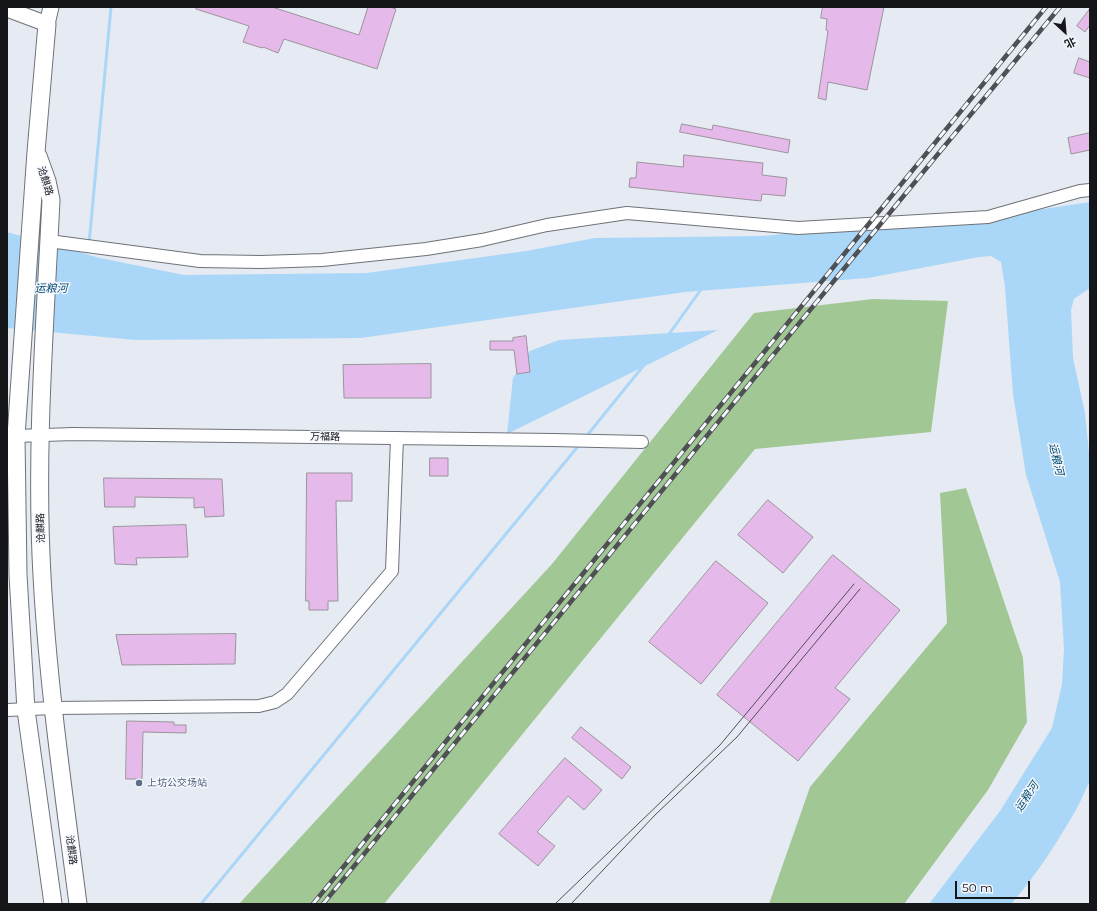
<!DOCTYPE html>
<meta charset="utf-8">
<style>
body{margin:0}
#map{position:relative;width:1097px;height:911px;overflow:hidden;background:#e6eaf2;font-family:Montserrat,"Noto Sans SC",sans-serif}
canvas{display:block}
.frame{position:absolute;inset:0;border:8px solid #151619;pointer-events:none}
.north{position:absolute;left:1045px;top:12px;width:40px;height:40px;-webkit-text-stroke:3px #f4f7fd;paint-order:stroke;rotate:154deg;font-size:11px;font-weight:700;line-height:16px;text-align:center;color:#151619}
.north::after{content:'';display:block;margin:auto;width:14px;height:18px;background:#151619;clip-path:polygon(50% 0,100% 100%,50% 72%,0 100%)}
.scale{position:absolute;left:955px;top:881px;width:75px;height:18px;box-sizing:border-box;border:2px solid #151619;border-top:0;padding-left:5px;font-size:12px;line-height:14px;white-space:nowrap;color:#151619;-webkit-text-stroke:3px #f4f7fd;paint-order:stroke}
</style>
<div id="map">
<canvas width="1097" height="911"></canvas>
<div class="frame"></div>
<div class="north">北</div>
<div class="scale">50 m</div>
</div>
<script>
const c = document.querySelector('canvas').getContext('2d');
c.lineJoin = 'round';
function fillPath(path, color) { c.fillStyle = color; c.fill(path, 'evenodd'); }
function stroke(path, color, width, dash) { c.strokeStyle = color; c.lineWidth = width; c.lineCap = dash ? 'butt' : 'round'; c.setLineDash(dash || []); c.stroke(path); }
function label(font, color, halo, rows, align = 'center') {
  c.font = font + ' Montserrat,"Noto Sans SC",sans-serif'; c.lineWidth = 3; c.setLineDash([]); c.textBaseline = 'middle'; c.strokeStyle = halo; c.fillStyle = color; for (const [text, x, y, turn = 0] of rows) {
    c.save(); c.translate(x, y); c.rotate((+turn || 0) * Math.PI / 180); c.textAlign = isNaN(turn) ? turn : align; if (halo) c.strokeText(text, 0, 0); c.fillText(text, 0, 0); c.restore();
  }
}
fillPath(new Path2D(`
 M 873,299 L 948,301 L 931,432 L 755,449 L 384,904 L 239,904 L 552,564 L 754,313 Z
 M 966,488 L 1023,658 L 1027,722 L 988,790 L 904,904 L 769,904 L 810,787 L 947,623 L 940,493 Z`), '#a1c795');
fillPath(new Path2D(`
 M 1090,202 L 1090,288 L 1074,299 L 1071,310 L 1073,358 L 1085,413 L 1090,464 L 1090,781 C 1085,790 1082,799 1077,808 C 1058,841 1036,876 1011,904 L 929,904 L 1000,811 L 1052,728 L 1062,684 L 1064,649 L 1060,582 L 1026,475 L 1013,394 L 1005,287 L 1001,262 L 991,256 L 979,257 L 868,278 L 685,292 L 361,338 L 136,340 L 7,328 L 7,232 L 100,258 L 184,275 L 367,273 L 526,251 L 595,238 L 762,236 L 1017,213 Z
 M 718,330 L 507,434 L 513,378 L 530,351 L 559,340 Z`), '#aad7f7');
stroke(new Path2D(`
 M 89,244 L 111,7
 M 667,337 L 702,288
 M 585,438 L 644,365
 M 201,904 L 580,444`), '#aad7f7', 3);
const building = new Path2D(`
 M 196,7 L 272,7 L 359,35 L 368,7 L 390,7 L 396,9 L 377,69 L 284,39 L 278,53 L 263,47 L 262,48 L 243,42 L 249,26 L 196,9 Z
 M 823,7 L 884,7 L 867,90 L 828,82 L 826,100 L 818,98 L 828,31 L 826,30 L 827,19 L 821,18 Z
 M 1090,9 L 1090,25 L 1085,32 L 1077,26 Z
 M 1079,58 L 1090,62 L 1090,78 L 1074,73 Z
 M 682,124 L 712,130 L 713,125 L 790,140 L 788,153 L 680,132 Z
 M 1090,133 L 1090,150 L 1071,154 L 1068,138 Z
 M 684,155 L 763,163 L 762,175 L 787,178 L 785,196 L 762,194 L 761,201 L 629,187 L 630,178 L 636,178 L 637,162 L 683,167 Z
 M 526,336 L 530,372 L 517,374 L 514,350 L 490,350 L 490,341 L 513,341 L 513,338 Z
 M 431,364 L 431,398 L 344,398 L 343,365 Z
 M 430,458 L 448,458 L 448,476 L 430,476 Z
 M 307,473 L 352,473 L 352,501 L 336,501 L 338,601 L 328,601 L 328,610 L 309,610 L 309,601 L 306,601 Z
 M 104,478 L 222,479 L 224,516 L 205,517 L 204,507 L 194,508 L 194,498 L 135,497 L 135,507 L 105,507 Z
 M 768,500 L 813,537 L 783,573 L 738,535 Z
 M 186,525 L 188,557 L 136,558 L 137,565 L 115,564 L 113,527 Z
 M 833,555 L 900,610 L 835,688 L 850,699 L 798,761 L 717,695 Z
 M 716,561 L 768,603 L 701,684 L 649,642 Z
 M 236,634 L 235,664 L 122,665 L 116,635 Z
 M 127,721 L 174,722 L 174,725 L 186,725 L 186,733 L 143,732 L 142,779 L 126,779 Z
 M 581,727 L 631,767 L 622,779 L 572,738 Z
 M 565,758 L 602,790 L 584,810 L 568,796 L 537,832 L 555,846 L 538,866 L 499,834 Z`);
fillPath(building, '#e5b9e9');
stroke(building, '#9a949b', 1);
const minor = new Path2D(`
 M 49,241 L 200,261 L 261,262 L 322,260 L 426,249 L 482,240 L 547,225 L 627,213 L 798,228 L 988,217 L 1080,191 L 1090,190
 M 16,436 L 73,434 L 553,440 L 642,442
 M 7,710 L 53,708 L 259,706 L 275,702 L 287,694 L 392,571 L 397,438`);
const tertiary = new Path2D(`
 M 7,9 L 47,24 L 51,7`);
const secondary = new Path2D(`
 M 47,24 L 36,152 L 16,436 L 18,575 L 26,710 L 53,904
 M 38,156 L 47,181 L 51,200 C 45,325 35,451 42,576 C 48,686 64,795 78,904`);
stroke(minor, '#6e7278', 14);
stroke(tertiary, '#6e7278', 17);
stroke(secondary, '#6e7278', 19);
stroke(minor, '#fff', 12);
stroke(tertiary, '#fff', 15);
stroke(secondary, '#fff', 17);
stroke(new Path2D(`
 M 555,904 L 720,745 L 854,584
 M 571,904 L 655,815 L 737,737 L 860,589`), '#4e5054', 1);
const rail = new Path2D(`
 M 313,904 L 1046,7
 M 323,904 L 938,154 L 1060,7`);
stroke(rail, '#4e5054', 4.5);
stroke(rail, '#f4f7fd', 3, [9]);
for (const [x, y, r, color] of [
 [139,783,4,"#5c6f8a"]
]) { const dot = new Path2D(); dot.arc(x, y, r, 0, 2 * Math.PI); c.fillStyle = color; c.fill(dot); stroke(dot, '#f4f7fd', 1.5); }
label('10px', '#151619', '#f4f7fd', [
 ["沧麒路",45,181,73],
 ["万福路",325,437,1],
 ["沧麒路",41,528,-91],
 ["沧麒路",71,850,83]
]);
label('10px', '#4e5e75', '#f4f7fd', [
 ["上坊公交场站",147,783]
], 'left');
label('italic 11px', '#00496e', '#f4f7fd', [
 ["运粮河",51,289],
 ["运粮河",1056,459,77],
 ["运粮河",1027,797,-56]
]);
</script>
